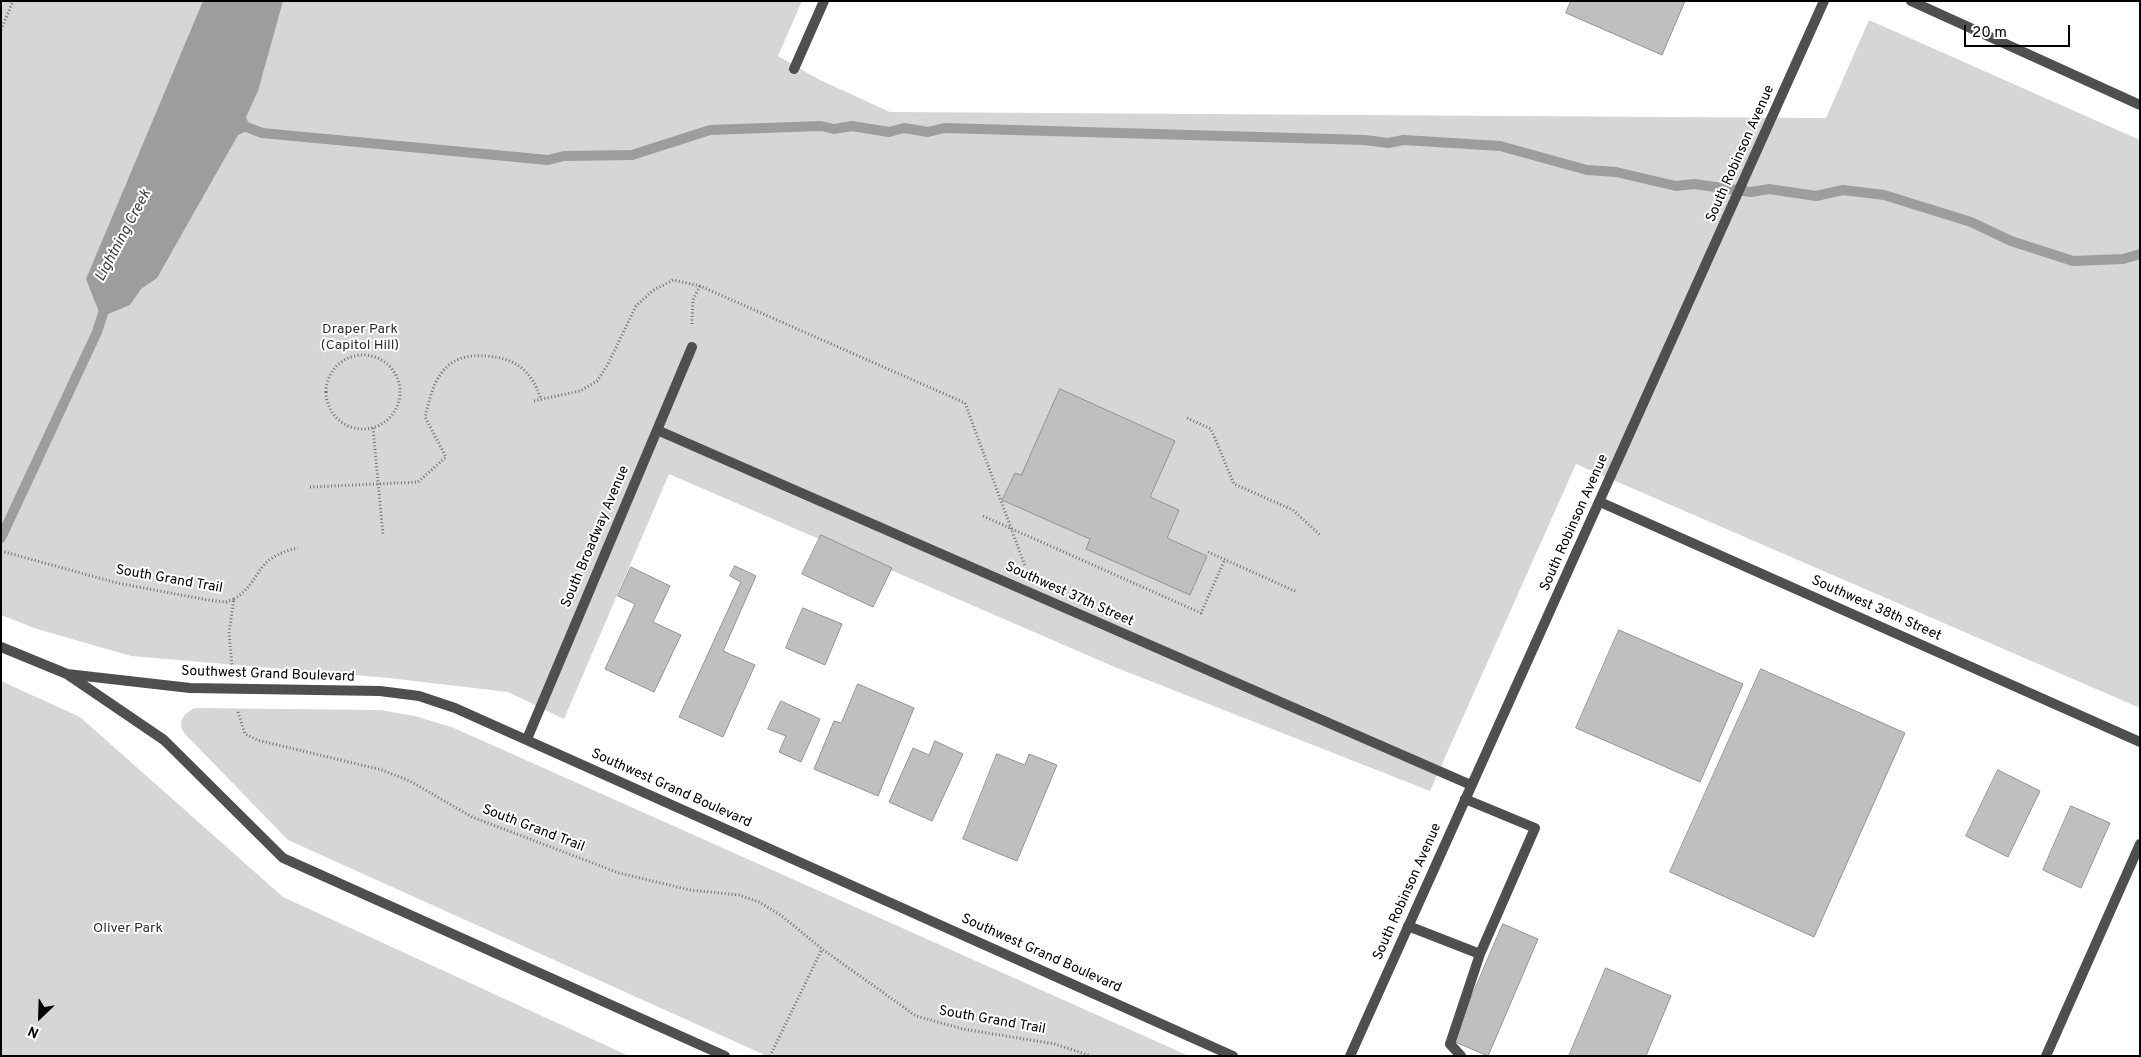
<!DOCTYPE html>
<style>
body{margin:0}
#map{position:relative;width:2141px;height:1057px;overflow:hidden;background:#fff;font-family:Overpass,sans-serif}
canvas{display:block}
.frame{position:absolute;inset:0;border:2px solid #000;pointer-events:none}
.north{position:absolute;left:15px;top:992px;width:50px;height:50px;-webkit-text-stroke:4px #fff;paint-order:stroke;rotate:204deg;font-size:14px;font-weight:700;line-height:20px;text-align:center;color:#000}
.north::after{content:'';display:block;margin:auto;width:18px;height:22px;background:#000;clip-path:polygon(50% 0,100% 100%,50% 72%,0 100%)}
.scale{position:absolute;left:1964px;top:25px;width:106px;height:22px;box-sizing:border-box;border:2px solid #000;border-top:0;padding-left:6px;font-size:15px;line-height:18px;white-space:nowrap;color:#000;-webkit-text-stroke:4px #fff;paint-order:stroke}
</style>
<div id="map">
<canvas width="2141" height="1057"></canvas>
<div class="frame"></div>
<div class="north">N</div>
<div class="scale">20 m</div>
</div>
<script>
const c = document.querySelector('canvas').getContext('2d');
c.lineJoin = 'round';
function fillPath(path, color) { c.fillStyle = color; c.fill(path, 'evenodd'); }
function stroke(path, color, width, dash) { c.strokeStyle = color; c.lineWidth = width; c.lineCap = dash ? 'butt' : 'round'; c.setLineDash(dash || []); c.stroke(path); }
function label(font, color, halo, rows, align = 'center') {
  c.font = font + ' Overpass,sans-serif'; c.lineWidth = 4; c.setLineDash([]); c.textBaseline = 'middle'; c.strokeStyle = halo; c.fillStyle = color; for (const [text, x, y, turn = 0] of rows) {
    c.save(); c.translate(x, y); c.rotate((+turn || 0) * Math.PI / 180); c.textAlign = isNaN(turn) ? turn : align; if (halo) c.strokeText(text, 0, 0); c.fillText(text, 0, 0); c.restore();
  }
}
fillPath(new Path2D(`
 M 1,1 L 802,1 L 778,56 L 818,79 L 890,112 L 1826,118 L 1869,20 L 2140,140 L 2140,708 L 1576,464 L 1430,791 L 1117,668 L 669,474 L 564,719 L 508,692 L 389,678 L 131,656 L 37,629 L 1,615 Z
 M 1,681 L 80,717 L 283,897 L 629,1056 L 1,1056 Z
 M 195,708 L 380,710 L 415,716 L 454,728 L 1189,1056 L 767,1056 L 288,840 L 184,733 C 177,721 184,713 195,708 Z`), '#d6d6d6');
fillPath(new Path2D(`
 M 203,1 L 283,1 L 258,91 L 246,117 L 251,129 L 238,135 L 157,278 L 141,289 L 130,305 L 101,317 L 86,279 Z`), '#9d9d9d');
stroke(new Path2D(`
 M 239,124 L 262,133 L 548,160 L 564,156 L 632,155 L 710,130 L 821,126 L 834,129 L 852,126 L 889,132 L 904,128 L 928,132 L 944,128 L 1365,140 L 1388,143 L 1404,140 L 1500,146 L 1587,170 L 1616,172 L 1676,186 L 1694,184 L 1751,192 L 1769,189 L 1816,196 L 1843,190 L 1884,195 L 1971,222 L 2011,241 L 2073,261 L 2123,259 L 2140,254
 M 1,538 L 97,332 L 106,304`), '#9d9d9d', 10);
const building = new Path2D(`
 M 1571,1 L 1685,1 L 1662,55 L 1566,13 Z
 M 1060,389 L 1175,441 L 1150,497 L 1179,510 L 1167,538 L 1207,556 L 1190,595 L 1086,549 L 1090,539 L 1002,500 L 1015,473 L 1021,475 Z
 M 821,535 L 892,568 L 873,607 L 802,574 Z
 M 735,566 L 756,576 L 723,651 L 755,665 L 723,737 L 679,717 L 741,582 L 730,576 Z
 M 631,567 L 670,586 L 653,622 L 681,635 L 654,692 L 605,669 L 635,604 L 618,596 Z
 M 803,608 L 842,624 L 825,665 L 786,648 Z
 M 1619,630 L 1743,684 L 1700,782 L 1576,728 Z
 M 1761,669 L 1905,733 L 1814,937 L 1670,872 Z
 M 858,684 L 914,708 L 878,796 L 814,769 L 834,721 L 841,723 Z
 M 781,701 L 820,719 L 801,762 L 779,752 L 786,736 L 768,729 Z
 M 935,741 L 963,754 L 932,821 L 889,802 L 913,748 L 929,755 Z
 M 997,754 L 1025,765 L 1029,754 L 1057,765 L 1017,861 L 963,839 Z
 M 1998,770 L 2040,791 L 2008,857 L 1966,836 Z
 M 2071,806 L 2110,823 L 2081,888 L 2043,870 Z
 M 1503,924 L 1538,939 L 1488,1056 L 1453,1041 Z
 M 1606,968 L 1671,996 L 1646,1056 L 1569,1056 Z`);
fillPath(building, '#bfbfbf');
stroke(building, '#939393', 1);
stroke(new Path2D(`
 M 1,30 L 13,1
 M 692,324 L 693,300 L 700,286
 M326 392a37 37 0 1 1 74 0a37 37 0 1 1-74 0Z
 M 534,401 L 580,391 L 597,381 L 608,364 L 636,306 L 652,291 L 673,280 L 700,286 L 965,403 L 1025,566
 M 1187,418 L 1211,429 L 1234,484 L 1293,510 L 1321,536
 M 373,428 L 383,535
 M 310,487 L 418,482 L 446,457 L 425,417 C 430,397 435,372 455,361 C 464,356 476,355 485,356 C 516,358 531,370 541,399
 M 983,516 L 1201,613 L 1225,559
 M 1,551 L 117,583 L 208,600 L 226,602 L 234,599 L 229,632 L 232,666
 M 1208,552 L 1297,592
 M 234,599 C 264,580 252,558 298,548
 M 238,712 L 245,734 L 257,740 L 382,770 L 410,781 L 472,817 L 619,873 L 690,890 L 739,895 L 759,902 L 782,916 L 822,949 L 916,1016 L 963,1029 L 1055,1044 L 1091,1056
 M 770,1056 L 822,949`), '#717171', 3, [1, 2.5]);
stroke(new Path2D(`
 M 1465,799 L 1535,828 L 1480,954
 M 1408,926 L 1480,954 L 1450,1044 L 1461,1056
 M 2046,1056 L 2140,844`), '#4f4f4f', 10);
stroke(new Path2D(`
 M 1911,1 L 2140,105
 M 794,69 L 824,1
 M 657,430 L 1471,785
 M 1600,502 L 2140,742
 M 527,739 L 692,347`), '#4f4f4f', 10);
stroke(new Path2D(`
 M 1,647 L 67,674 L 164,740 L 283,858 L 725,1056
 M 67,674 L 190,688 L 380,691 L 419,696 L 455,708 L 1233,1056
 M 1350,1056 L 1824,1`), '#4f4f4f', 10);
label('14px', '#000', '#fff', [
 ["South Robinson Avenue",1741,154,-66],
 ["South Robinson Avenue",1575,523,-66],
 ["South Broadway Avenue",596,537,-67],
 ["South Grand Trail",169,580,10],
 ["Southwest 37th Street",1069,595,24],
 ["Southwest 38th Street",1876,609,24],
 ["Southwest Grand Boulevard",268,675,2],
 ["Southwest Grand Boulevard",671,789,24],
 ["South Grand Trail",533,829,21],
 ["South Robinson Avenue",1408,892,-66],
 ["Southwest Grand Boulevard",1041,954,24],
 ["South Grand Trail",992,1021,10]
]);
label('14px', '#2d2d2d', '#fff', [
 ["Draper Park",360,330],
 ["(Capitol Hill)",360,346],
 ["Oliver Park",128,929]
]);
label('italic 15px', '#3e3e3e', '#fff', [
 ["Lightning Creek",124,236,-62]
]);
</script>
